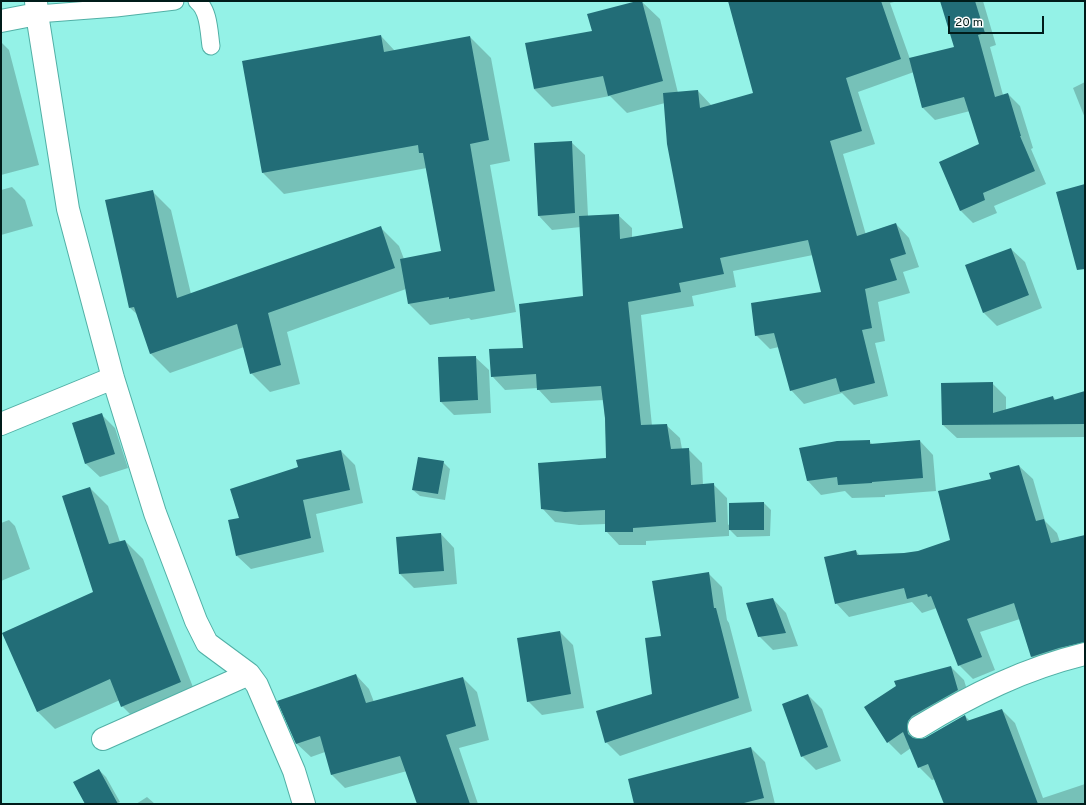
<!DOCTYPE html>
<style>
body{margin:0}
#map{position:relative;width:1086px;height:805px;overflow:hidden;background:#94f2e7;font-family:Overpass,sans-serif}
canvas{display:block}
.frame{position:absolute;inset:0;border:2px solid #001c1a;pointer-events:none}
.scale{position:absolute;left:948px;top:16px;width:96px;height:18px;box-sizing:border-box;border:2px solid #001c1a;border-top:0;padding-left:5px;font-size:12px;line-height:14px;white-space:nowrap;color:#001c1a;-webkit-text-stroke:3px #fff;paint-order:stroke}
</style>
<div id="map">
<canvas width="1086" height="805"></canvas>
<div class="frame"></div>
<div class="scale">20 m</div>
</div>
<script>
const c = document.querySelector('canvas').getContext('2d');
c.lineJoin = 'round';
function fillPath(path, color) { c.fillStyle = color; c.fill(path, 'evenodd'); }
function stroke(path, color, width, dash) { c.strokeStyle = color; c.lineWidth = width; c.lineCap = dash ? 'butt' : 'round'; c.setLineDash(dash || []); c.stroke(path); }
fillPath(new Path2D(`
 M 641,1 L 660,19 L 678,93 L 698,91 L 712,106 L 754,94 L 729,1 L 898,1 L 890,3 L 910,59 L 956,48 L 941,1 L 983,1 L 996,45 L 990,47 L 1003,95 L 1008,94 L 1020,106 L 1033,148 L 1031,149 L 1046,184 L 994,206 L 997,213 L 973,223 L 961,211 L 940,162 L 980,145 L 970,111 L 935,120 L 923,108 L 914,72 L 858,92 L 875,144 L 843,154 L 866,235 L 896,224 L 909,238 L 919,267 L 903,272 L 910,293 L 878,302 L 885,341 L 875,343 L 888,396 L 854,405 L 842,393 L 804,404 L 791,390 L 779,347 L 770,349 L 756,335 L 822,293 L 813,255 L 733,271 L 736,287 L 692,296 L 694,306 L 641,315 L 652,426 L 666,425 L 680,438 L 682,449 L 688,449 L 702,463 L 703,485 L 713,484 L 727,498 L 728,525 L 764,503 L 771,510 L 770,536 L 737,537 L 729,529 L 729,536 L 646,541 L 646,545 L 619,545 L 606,531 L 606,524 L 579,525 L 555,522 L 542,508 L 607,459 L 604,400 L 551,403 L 538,389 L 538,388 L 505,390 L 492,376 L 584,297 L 581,227 L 552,230 L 539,216 L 535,144 L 571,142 L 585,155 L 588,216 L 618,215 L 632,228 L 632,238 L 684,228 L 665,103 L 627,113 L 610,96 L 552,107 L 534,89 L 593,32 Z
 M 381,36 L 395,51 L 470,37 L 491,58 L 510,161 L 490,165 L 516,312 L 471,320 L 469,318 L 430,325 L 409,304 L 406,289 L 287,332 L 300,384 L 270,392 L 251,373 L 244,347 L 170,373 L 151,354 L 138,315 L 130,308 L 152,191 L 171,210 L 191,294 L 380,227 L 399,246 L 404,259 L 442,252 L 427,168 L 284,194 L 263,173 L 243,62 Z
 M 1,42 L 9,50 L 39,165 L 1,175 Z
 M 1085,82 L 1085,118 L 1073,88 Z
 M 12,187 L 25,200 L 33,226 L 1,235 L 1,190 Z
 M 1011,249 L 1025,262 L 1042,308 L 997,326 L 984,313 Z
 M 475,357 L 489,370 L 491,413 L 454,415 L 441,402 Z
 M 992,383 L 1006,397 L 1006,411 L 1053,397 L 1056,400 L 1085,392 L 1085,437 L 957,438 L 943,425 Z
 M 101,414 L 115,428 L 128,468 L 100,477 L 86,464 L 73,423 Z
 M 869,441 L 873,445 L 920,441 L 933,455 L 936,491 L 885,495 L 885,497 L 852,498 L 845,491 L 821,495 L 808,481 L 800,448 Z
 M 341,451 L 355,465 L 363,503 L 316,514 L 324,552 L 251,569 L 237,556 L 299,468 Z
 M 443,462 L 450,469 L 445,500 L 420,496 L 413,490 Z
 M 1019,466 L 1033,479 L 1045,521 L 1057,533 L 1060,542 L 1085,536 L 1085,658 L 1046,671 L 1032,657 L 1020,619 L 980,632 L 995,670 L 973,679 L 959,665 L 937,608 L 922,613 L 912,602 L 849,617 L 836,603 L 856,551 L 860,556 L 904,554 L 918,552 L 951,541 L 992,480 Z
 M 90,488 L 108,506 L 120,542 L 125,541 L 143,559 L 198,700 L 140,724 L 122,706 L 120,700 L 55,729 L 37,711 L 94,592 Z
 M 9,520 L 15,526 L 30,569 L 1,581 L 1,523 Z
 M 441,534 L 454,548 L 457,584 L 414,588 L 400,574 L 397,538 Z
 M 708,573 L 722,587 L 727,620 L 729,623 L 752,711 L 620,756 L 606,742 L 653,694 L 662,637 Z
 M 773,599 L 786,613 L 798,646 L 773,650 L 759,636 Z
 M 560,632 L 573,645 L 584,708 L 542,715 L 528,701 Z
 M 951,667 L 964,680 L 971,703 L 921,734 L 919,740 L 926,739 L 965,716 L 970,721 L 1002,710 L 1015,723 L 1043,798 L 1085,784 L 1085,804 L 945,804 L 935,779 L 932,780 L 919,767 L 911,748 L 901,755 L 888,742 Z
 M 356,675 L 369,689 L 374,702 L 463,678 L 477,692 L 489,740 L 459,748 L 478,804 L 418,804 L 407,771 L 345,788 L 332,775 L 325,752 L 311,757 L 297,744 L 279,701 Z
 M 808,695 L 822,709 L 841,761 L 816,770 L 802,756 Z
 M 751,748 L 765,762 L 775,804 L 635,804 Z
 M 99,770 L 106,777 L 120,802 L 116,804 L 86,804 Z
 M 147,797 L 155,804 L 136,804 Z`), '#0003');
fillPath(new Path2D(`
 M 637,1 L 642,1 L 663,81 L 608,96 L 603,76 L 534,89 L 525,43 L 592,31 L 587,14 Z
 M 728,1 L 881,1 L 901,59 L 846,78 L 862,131 L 830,141 L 857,236 L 896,223 L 906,254 L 890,259 L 897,280 L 865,289 L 872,328 L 862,330 L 875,383 L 840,392 L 836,378 L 790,391 L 774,333 L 755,336 L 751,303 L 821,292 L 808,240 L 720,258 L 724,274 L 679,283 L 681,292 L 628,302 L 641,425 L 667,424 L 671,449 L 689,448 L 691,485 L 714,483 L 716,522 L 633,528 L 633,532 L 605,532 L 605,510 L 565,512 L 541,509 L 538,463 L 606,458 L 605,418 L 601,386 L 537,390 L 536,374 L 491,377 L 489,349 L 523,348 L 519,304 L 583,296 L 579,216 L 619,214 L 620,239 L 683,228 L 667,144 L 663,93 L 698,90 L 700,108 L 753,93 Z
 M 940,1 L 975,1 L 985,33 L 978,35 L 995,97 L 1008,93 L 1021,136 L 1020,136 L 1035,171 L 983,193 L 985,200 L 960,211 L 939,162 L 979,144 L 964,97 L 922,108 L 909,58 L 954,47 Z
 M 381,35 L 384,52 L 470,36 L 489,140 L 470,144 L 495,291 L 449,299 L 449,297 L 408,304 L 400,259 L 441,251 L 423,153 L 419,153 L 418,145 L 262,173 L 242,61 Z
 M 572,141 L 575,213 L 538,216 L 534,143 Z
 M 1085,184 L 1085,269 L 1077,270 L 1056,192 Z
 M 153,190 L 177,298 L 381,226 L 395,268 L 268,313 L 281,365 L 250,374 L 237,324 L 150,354 L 134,307 L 129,308 L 105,200 Z
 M 1011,248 L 1029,295 L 983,313 L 965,265 Z
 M 476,356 L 478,400 L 440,402 L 438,357 Z
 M 993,382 L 993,413 L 1053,396 L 1054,400 L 1085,391 L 1085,424 L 942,425 L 941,383 Z
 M 102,413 L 115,454 L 85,464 L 72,423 Z
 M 870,440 L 870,444 L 920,440 L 923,478 L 872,482 L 872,483 L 838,485 L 837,477 L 807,481 L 799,448 L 837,441 Z
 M 341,450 L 350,490 L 303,500 L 311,538 L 236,556 L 228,520 L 239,518 L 230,489 L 298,467 L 296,460 Z
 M 418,457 L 444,461 L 438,494 L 412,490 Z
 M 1019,465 L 1036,521 L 1044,519 L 1051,543 L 1085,535 L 1085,642 L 1059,648 L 1031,657 L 1014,603 L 967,619 L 982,657 L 958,666 L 931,596 L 928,597 L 927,594 L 907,599 L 904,588 L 835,604 L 824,557 L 856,550 L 857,555 L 904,553 L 918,551 L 950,540 L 938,491 L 991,479 L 989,473 Z
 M 90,487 L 109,544 L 125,540 L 181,682 L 121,707 L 110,679 L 37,712 L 2,633 L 93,592 L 62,496 Z
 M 764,502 L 764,530 L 729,530 L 729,503 Z
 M 441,533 L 444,571 L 399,574 L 396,537 Z
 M 709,572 L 714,608 L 716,608 L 739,698 L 605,743 L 596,711 L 652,694 L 645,638 L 661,636 L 652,581 Z
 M 773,598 L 786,633 L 758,637 L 746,603 Z
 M 560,631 L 571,694 L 527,702 L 517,638 Z
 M 951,666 L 958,690 L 912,716 L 908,721 L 907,727 L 908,734 L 913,738 L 920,739 L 925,738 L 965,715 L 967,721 L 1002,709 L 1038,804 L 944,804 L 928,764 L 918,768 L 903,732 L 887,743 L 864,707 L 896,686 L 894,681 Z
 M 356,674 L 366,703 L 463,677 L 476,726 L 446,735 L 470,804 L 417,804 L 400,756 L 331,775 L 320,736 L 296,744 L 277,701 Z
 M 808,694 L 828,747 L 801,757 L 782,704 Z
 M 751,747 L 764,798 L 740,804 L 634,804 L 628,779 Z
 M 99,769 L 118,804 L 85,804 L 73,782 Z`), '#226d77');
const service = new Path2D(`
 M 197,1 C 209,10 209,33 211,46
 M 37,14 L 116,8 L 175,1`);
const minor = new Path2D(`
 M 36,1 L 37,14 L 68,209 L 113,378 L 155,513 L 196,621 L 207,643 L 249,674 L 257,685 L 294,771 L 304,804
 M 1,21 L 37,14
 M 1,424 L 113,378
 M 919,727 C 973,694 1024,669 1085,654
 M 103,739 L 249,674`);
stroke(service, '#51b0a6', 19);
stroke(minor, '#51b0a6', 24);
stroke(service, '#fff', 17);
stroke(minor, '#fff', 22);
</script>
